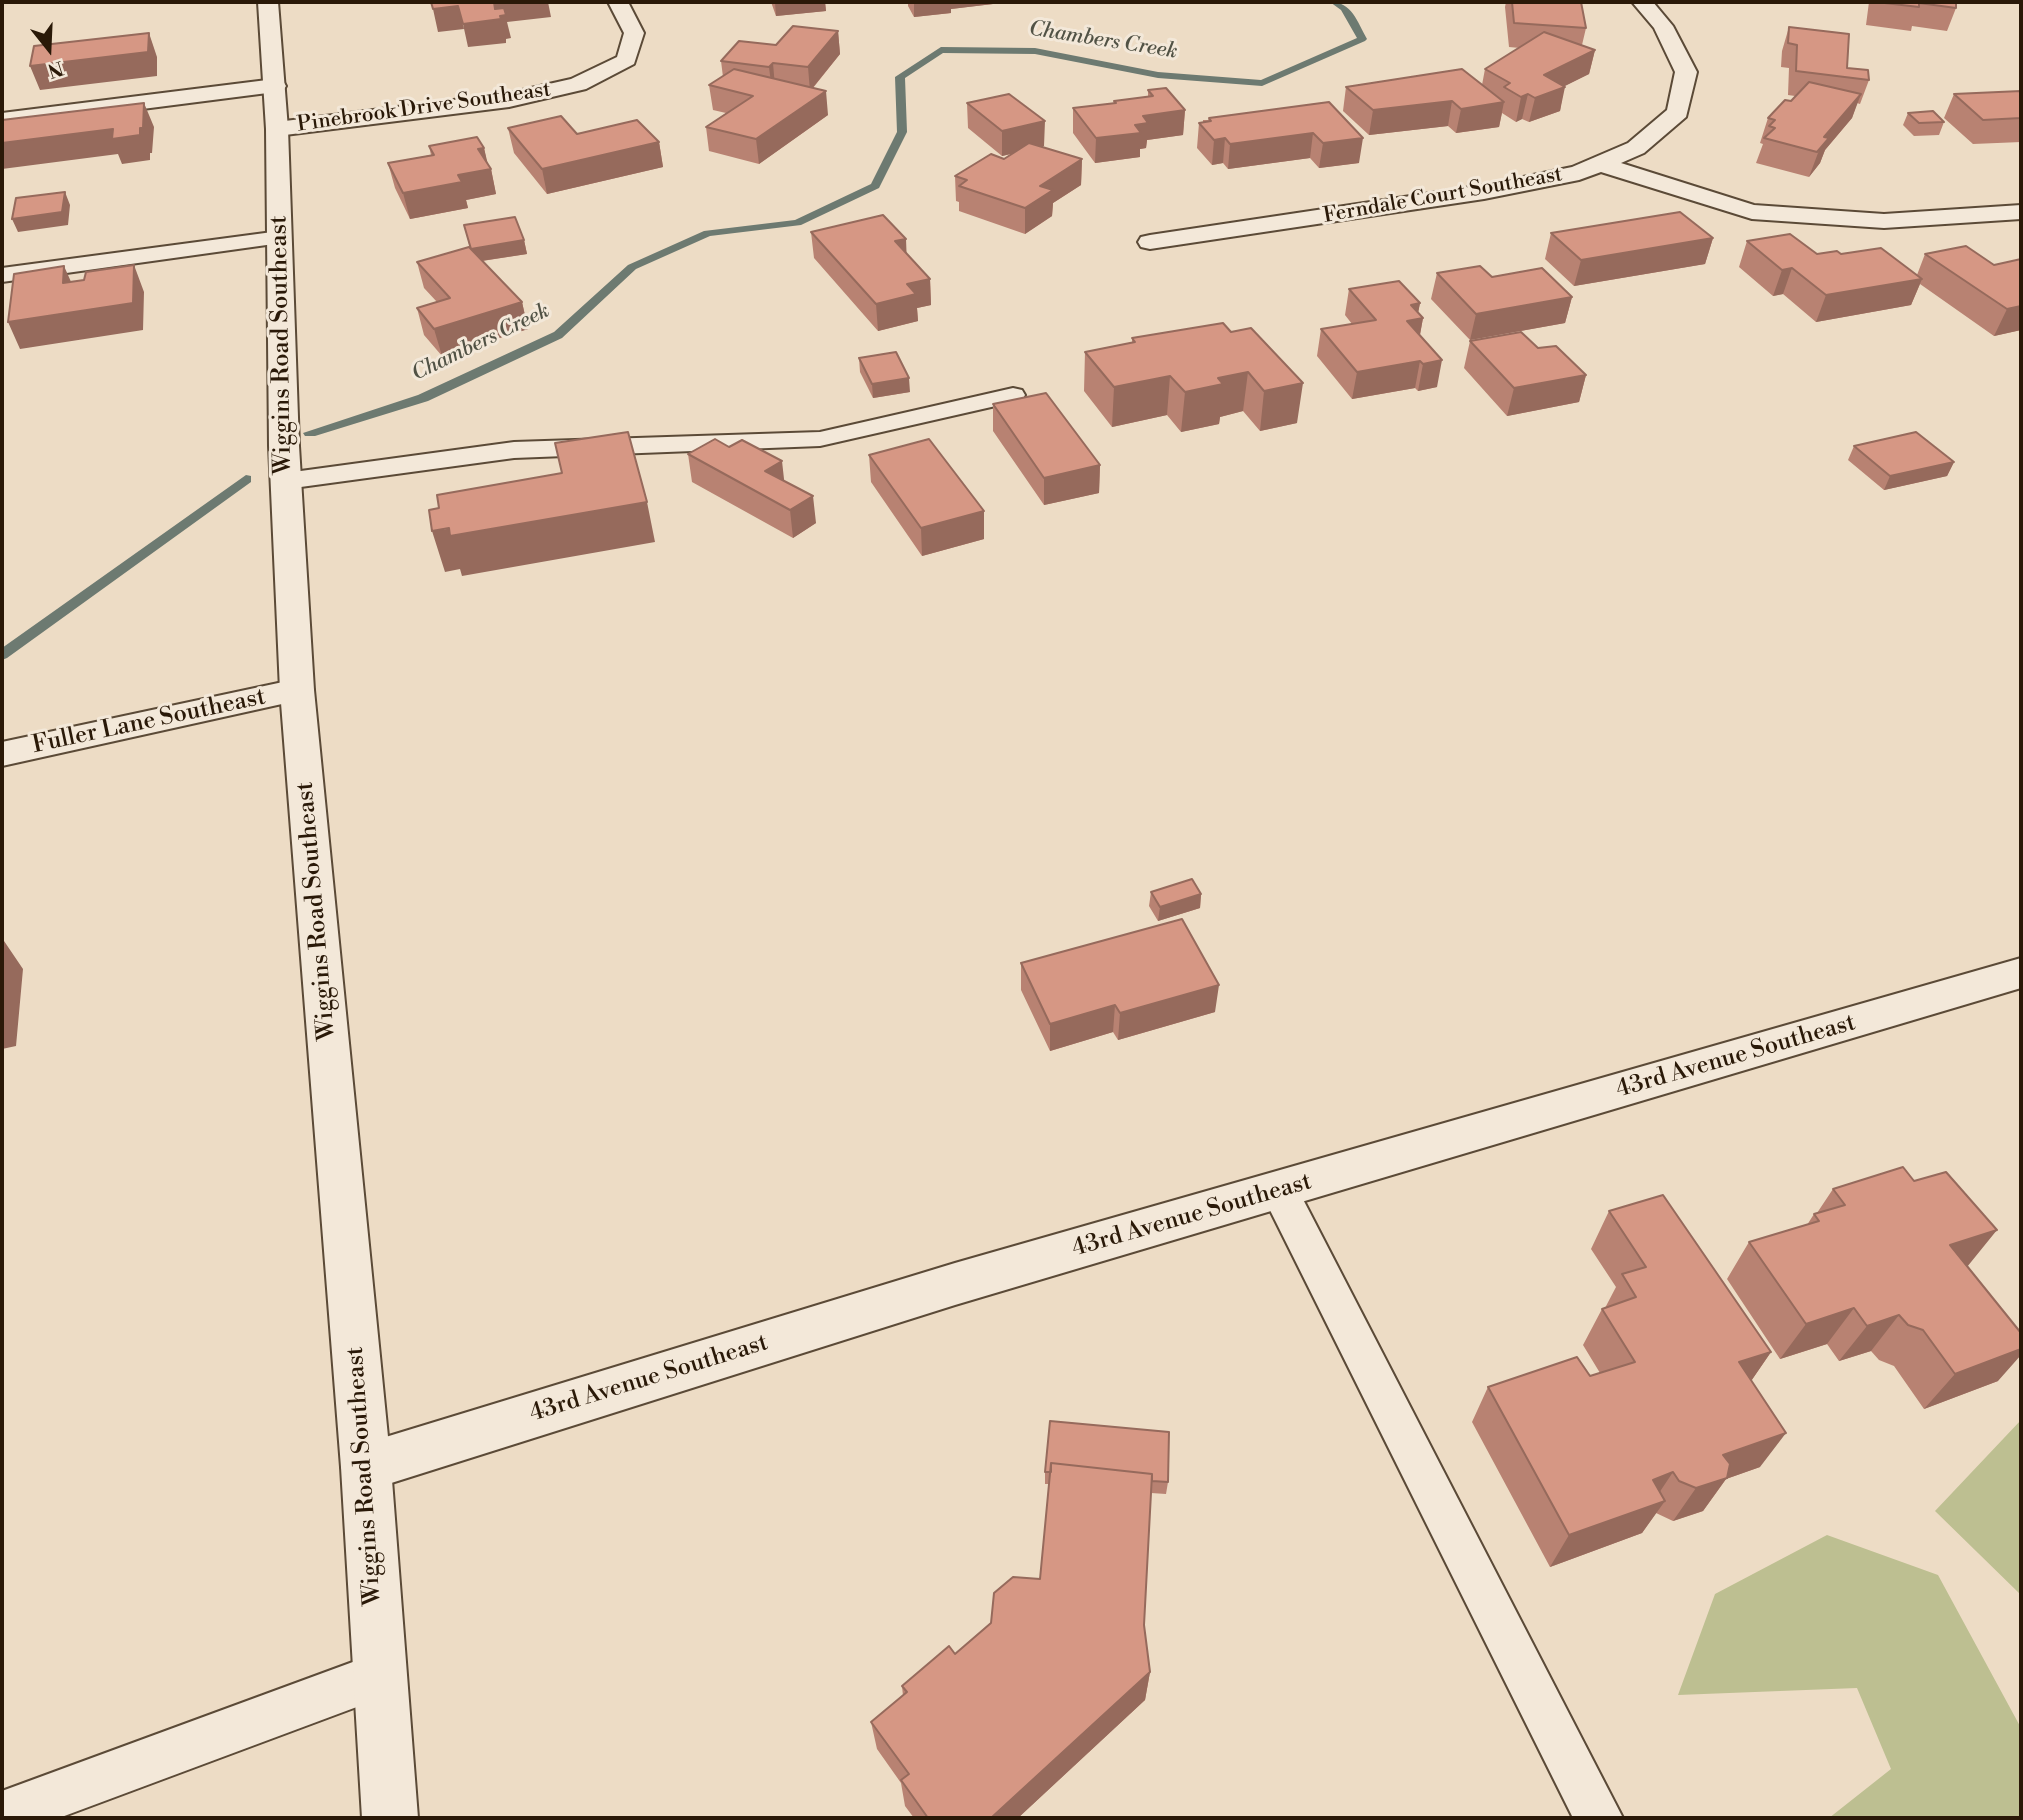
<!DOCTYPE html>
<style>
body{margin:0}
#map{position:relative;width:2023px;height:1820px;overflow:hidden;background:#eddcc5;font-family:"Libre Bodoni",serif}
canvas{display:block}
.frame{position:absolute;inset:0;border:4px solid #2a1908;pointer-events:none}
.north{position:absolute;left:14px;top:14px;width:70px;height:70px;-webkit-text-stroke:5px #f3e8d9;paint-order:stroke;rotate:162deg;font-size:19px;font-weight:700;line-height:28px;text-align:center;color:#2a1908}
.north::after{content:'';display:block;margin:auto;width:24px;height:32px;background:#2a1908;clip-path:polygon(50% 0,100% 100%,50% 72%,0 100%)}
</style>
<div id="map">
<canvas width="2023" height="1820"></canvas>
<div class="frame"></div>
<div class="north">N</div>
</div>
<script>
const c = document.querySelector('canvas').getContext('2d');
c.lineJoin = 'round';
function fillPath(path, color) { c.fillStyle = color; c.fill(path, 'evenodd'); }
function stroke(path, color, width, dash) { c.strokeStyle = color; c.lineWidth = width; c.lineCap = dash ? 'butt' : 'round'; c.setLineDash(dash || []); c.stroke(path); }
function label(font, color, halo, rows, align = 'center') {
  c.font = font + ' "Libre Bodoni",serif'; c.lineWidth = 6; c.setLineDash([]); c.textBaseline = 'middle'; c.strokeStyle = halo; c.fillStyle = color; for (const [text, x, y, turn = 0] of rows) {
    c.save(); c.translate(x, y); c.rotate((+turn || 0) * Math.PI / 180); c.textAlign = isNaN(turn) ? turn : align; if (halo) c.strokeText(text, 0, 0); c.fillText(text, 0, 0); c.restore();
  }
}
fillPath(new Path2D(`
 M 2021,1420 L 2021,1595 L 1935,1511 Z
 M 1827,1535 L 1938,1575 L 2021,1728 L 2019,1818 L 1829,1818 L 1891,1769 L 1857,1688 L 1678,1695 L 1715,1594 Z`), '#bdbf91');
fillPath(new Path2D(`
 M 1330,2 C 1352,2 1357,21 1367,39 L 1365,41 L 1262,86 L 1158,78 L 1035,54 L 943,53 L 905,78 L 907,132 L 879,188 L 801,225 L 710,236 L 636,269 L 562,338 L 428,401 L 315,436 L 305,436 L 303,433 L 418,395 L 554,332 L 628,265 L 704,231 L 795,220 L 871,184 L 897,132 L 895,77 L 941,47 L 1035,48 L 1158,72 L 1261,80 L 1357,38 L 1341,10 Z
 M 246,475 L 251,476 L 251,482 L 7,658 L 2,660 L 2,648 Z`), '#6d7a71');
const service = new Path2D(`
 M 280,231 L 288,232 L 291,237 L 288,242 L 2,282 L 2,268 Z
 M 1013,388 L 1022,390 L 1025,395 L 1022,400 L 820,446 L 514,458 L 286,489 L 277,486 L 273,481 L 277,476 L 286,473 L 514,442 L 820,432 Z
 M 1279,1174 L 1292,1178 L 1623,1818 L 1573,1818 L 1260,1190 L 1266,1178 Z
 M 380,1652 L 397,1658 L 403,1675 L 397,1692 L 59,1818 L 2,1818 L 2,1791 Z`);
const minor = new Path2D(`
 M 608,2 L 628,2 L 644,33 L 634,64 L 586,89 L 509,107 L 277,136 L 269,134 L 266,129 L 269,124 L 277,122 L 509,93 L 571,79 L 617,57 L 624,33 Z
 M 1632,2 L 1653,2 L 1673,26 L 1697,72 L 1686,117 L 1644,153 L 1621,163 L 1754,205 L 1884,214 L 2021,205 L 2021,219 L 1884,228 L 1752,219 L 1601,172 L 1579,180 L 1484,199 L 1150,249 L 1141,247 L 1138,242 L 1141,237 L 1150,235 L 1484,185 L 1572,167 L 1628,143 L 1667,110 L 1675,72 L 1654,28 Z
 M 275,79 L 283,81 L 286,86 L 283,91 L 2,127 L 2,113 Z
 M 297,679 L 309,682 L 314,690 L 309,698 L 2,766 L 2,742 Z
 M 2021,958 L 2021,988 L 955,1305 L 366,1491 L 348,1484 L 341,1467 L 348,1450 L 366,1443 L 955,1263 Z`);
const tertiary = new Path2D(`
 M 258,2 L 278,2 L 288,129 L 299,446 L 314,690 L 391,1467 L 418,1818 L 362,1818 L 341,1467 L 280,690 L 269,446 L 266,129 Z`);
stroke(service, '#5b4a37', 4);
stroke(minor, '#5b4a37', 4);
stroke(tertiary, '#5b4a37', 4);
fillPath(service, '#f3e8d9');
fillPath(minor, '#f3e8d9');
fillPath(tertiary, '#f3e8d9');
fillPath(new Path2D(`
 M 771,2 L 825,2 L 826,11 L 776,16 Z
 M 908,2 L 993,2 L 993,4 L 951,9 L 951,13 L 914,17 L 908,6 Z
 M 1506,2 L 1581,2 L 1586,28 L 1582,45 L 1595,50 L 1589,74 L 1564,86 L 1560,111 L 1529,122 L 1522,119 L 1516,122 L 1502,113 L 1499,127 L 1456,133 L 1448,126 L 1369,135 L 1343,111 L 1346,87 L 1482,85 L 1485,69 L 1520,48 L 1509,47 L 1505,7 Z
 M 1869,2 L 1956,2 L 1956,8 L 1947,31 L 1912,26 L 1911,31 L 1866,25 Z
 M 1789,27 L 1847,68 L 1869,80 L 1860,104 L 1857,103 L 1852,118 L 1825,150 L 1820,163 L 1809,177 L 1756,163 L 1763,144 L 1760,143 L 1768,118 L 1791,101 L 1795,96 L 1788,95 L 1789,68 L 1781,67 L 1782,51 Z
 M 838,31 L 840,54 L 813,88 L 828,115 L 759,164 L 709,151 L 706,127 L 726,113 L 713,110 L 709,85 L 723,77 L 721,61 L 776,45 Z
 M 1148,90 L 1185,110 L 1183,135 L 1147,140 L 1146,148 L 1140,149 L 1140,157 L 1095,163 L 1073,133 L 1073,108 L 1114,103 L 1114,101 L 1148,97 Z
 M 2021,91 L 2021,142 L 1973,144 L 1944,118 L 1954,94 Z
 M 1329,102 L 1359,163 L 1319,168 L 1310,158 L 1228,169 L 1223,163 L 1212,165 L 1197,148 L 1199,123 L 1203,122 L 1203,120 L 1208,120 L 1209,118 Z
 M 967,103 L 1044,146 L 1041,147 L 1082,159 L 1081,185 L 1053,203 L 1052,216 L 1025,234 L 959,211 L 959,202 L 956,201 L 955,176 L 1004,159 L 1011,154 L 1002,156 L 968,128 Z
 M 1908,113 L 1944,122 L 1939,135 L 1914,136 L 1903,125 Z
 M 508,128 L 659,142 L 663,167 L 547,194 L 514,153 Z
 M 429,146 L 484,148 L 487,163 L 491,169 L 496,194 L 466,200 L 468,208 L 410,219 L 395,188 L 388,163 L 431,155 Z
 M 464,225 L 524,240 L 527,254 L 482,261 L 522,302 L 528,329 L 442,356 L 424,335 L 417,308 L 437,302 L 424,288 L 417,262 L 470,248 Z
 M 811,232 L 930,279 L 931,305 L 917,308 L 918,321 L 878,331 L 814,258 Z
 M 1551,233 L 1713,238 L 1705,264 L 1574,286 L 1545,259 Z
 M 1747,241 L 1817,254 L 1841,254 L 1917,275 L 1925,254 L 1966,246 L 2021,330 L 1994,336 L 1920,284 L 1911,305 L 1816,322 L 1783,294 L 1773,296 L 1739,267 Z
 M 1437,273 L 1492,277 L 1572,297 L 1565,323 L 1470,340 L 1431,299 Z
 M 1349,289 L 1420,303 L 1418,312 L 1423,318 L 1420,335 L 1437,387 L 1418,391 L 1415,388 L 1352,399 L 1317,356 L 1321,329 L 1352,324 L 1345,315 Z
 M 1223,323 L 1297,423 L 1260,431 L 1243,411 L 1220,417 L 1219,424 L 1181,432 L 1167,415 L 1112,427 L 1084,391 L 1085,352 L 1132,343 L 1132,338 Z
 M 1470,341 L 1538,348 L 1586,375 L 1579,402 L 1507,416 L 1464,368 Z
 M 859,358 L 910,392 L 873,398 L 860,372 Z
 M 993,404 L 1100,465 L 1099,493 L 1044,505 L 993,431 Z
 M 1854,446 L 1954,462 L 1947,476 L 1884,490 L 1848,460 Z
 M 729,447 L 784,481 L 816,523 L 793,538 L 692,482 L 688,454 Z
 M 869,455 L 984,511 L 984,539 L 922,556 L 871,482 Z
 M 1151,892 L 1201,894 L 1200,908 L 1158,921 L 1149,906 Z
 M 1021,963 L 1215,1012 L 1118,1040 L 1113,1032 L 1050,1051 L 1021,990 Z
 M 1833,1189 L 1967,1266 L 1998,1381 L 1924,1409 L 1894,1366 L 1879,1360 L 1871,1351 L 1839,1361 L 1827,1344 L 1780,1359 L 1727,1279 L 1749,1242 L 1807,1225 L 1814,1214 L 1817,1213 Z
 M 1609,1211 L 1771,1352 L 1751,1381 L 1760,1467 L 1726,1479 L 1703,1511 L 1673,1521 L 1656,1513 L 1642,1533 L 1550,1567 L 1472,1422 L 1488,1387 L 1590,1376 L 1600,1373 L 1583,1345 L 1602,1309 L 1605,1308 L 1616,1287 L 1591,1249 Z
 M 1045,1472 L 1168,1482 L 1166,1494 L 1151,1493 L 1144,1625 L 1150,1672 L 1145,1700 L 1018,1818 L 914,1818 L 905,1806 L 901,1783 L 877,1749 L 871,1722 L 903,1696 L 902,1686 L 955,1654 L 1040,1579 L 1049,1484 L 1045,1484 Z`), '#b88272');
fillPath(new Path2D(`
 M 493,2 L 548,2 L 551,17 L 507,22 L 511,38 L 506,39 L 506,43 L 468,47 L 463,24 Z
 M 775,2 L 825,2 L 826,11 L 776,16 Z
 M 914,2 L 993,2 L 993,4 L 951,9 L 951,13 L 914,17 Z
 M 458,6 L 464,29 L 438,32 L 433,9 Z
 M 838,31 L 840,54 L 810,91 L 808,67 Z
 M 149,33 L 157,57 L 157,76 L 40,90 L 30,66 Z
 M 1595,50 L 1589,74 L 1559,89 L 1565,87 L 1560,111 L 1529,122 L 1535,98 L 1544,75 Z
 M 773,63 L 775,87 L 772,91 L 769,67 Z
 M 826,91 L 828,115 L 759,164 L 756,139 Z
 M 1528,94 L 1522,119 L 1516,122 L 1521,97 Z
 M 1861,94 L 1852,118 L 1825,150 L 1820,163 L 1809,177 L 1824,137 Z
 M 1452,101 L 1448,126 L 1369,135 L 1373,110 Z
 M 1504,102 L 1499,127 L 1456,133 L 1461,109 Z
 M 144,103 L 154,127 L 152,153 L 150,153 L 150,160 L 122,164 L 118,154 L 2,169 L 2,143 L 113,129 L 140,128 Z
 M 1185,110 L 1183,135 L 1147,140 L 1146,148 L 1140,149 L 1140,157 L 1095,163 L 1096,138 L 1135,125 L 1143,116 Z
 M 1045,121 L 1044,146 L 1002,156 L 1002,131 Z
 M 1313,133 L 1310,158 L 1228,169 L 1230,144 Z
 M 1225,138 L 1223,163 L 1212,165 L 1214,140 Z
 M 1363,138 L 1359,163 L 1319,168 L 1323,143 Z
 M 659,142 L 663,167 L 547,194 L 542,169 Z
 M 484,148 L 489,169 L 491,169 L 496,194 L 466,200 L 468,208 L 410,219 L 403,193 L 458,175 L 478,149 Z
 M 1082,159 L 1081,185 L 1053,203 L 1052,216 L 1025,234 L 1025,208 L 1040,186 Z
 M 65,192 L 70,205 L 68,225 L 18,232 L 12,219 Z
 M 1713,238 L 1705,264 L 1574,286 L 1581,260 Z
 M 906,239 L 907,265 L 895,241 Z
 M 524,240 L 527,254 L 474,262 L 471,249 Z
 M 134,265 L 144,292 L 143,330 L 20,349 L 8,322 Z
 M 64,266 L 76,293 L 63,283 Z
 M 1792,268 L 1783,294 L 1773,296 L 1782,270 Z
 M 930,279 L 931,305 L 917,308 L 918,321 L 878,331 L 876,304 L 907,284 Z
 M 1922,279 L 1911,305 L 1816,322 L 1826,295 Z
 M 1572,297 L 1565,323 L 1470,340 L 1476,314 Z
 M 522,302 L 528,329 L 442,356 L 434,329 Z
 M 1420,303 L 1417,319 L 1423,318 L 1418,345 L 1402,348 L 1411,305 Z
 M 2021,306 L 2021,330 L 1994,336 L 2007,309 Z
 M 1442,360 L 1437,387 L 1418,391 L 1423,364 Z
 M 1420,361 L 1415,388 L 1352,399 L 1357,372 Z
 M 1248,372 L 1243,411 L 1220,417 L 1219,424 L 1181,432 L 1185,392 L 1218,378 Z
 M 1586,375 L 1579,402 L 1507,416 L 1514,388 Z
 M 1170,376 L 1167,415 L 1112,427 L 1114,387 Z
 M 909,378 L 910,392 L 873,398 L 872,384 Z
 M 1303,383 L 1297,423 L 1260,431 L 1264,391 Z
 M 782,461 L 785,488 L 765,471 Z
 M 1954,462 L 1947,476 L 1884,490 L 1890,476 Z
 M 1100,465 L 1099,493 L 1044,505 L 1044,478 Z
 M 813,496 L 816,523 L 793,538 L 790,510 Z
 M 647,502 L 655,542 L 462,576 L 460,569 L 445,572 L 432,531 Z
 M 984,511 L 984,539 L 922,556 L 921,528 Z
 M 1201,894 L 1200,908 L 1158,921 L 1160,907 Z
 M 2,938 L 23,969 L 16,1046 L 2,1049 Z
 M 1219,985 L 1215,1012 L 1118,1040 L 1120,1013 Z
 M 1115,1005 L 1113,1032 L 1050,1051 L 1050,1024 Z
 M 1997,1230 L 1967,1267 L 1950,1245 Z
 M 1854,1308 L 1827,1344 L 1780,1359 L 1806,1324 Z
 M 1899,1315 L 1871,1351 L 1839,1361 L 1867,1326 Z
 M 2021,1349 L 2021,1355 L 1998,1381 L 1924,1409 L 1955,1374 Z
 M 1771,1352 L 1747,1387 L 1739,1362 Z
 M 1786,1433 L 1760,1467 L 1726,1479 L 1703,1511 L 1673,1521 L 1696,1488 L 1723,1455 Z
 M 1673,1472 L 1651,1505 L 1665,1501 L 1642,1533 L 1550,1567 L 1569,1535 L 1653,1480 Z
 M 1150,1672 L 1145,1700 L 1018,1818 L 991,1818 Z`), '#966a5c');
const building = new Path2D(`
 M 431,2 L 494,2 L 495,9 L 504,8 L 506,15 L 500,16 L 501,19 L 463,24 L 458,6 L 433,9 Z
 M 1512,2 L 1581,2 L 1586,28 L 1514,23 Z
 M 1876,2 L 1956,2 L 1956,8 L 1919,3 L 1919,7 Z
 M 793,26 L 838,31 L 808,67 L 773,63 L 769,67 L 721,61 L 739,41 L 776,45 Z
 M 1789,27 L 1849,34 L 1847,68 L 1868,70 L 1869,80 L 1796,71 L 1797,45 L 1788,43 Z
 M 1544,32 L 1595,50 L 1544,75 L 1565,87 L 1535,98 L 1528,94 L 1521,97 L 1504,87 L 1510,83 L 1485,69 Z
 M 149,33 L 148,52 L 30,66 L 34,46 Z
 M 734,69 L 826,91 L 756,139 L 706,127 L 753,96 L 709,85 Z
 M 1462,69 L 1504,102 L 1461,109 L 1452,101 L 1373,110 L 1346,87 Z
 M 1809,82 L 1861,94 L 1824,137 L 1829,138 L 1817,152 L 1764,138 L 1775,128 L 1769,126 L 1775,120 L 1768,118 L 1785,100 L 1791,101 Z
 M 1166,88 L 1185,110 L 1143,116 L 1148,123 L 1135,125 L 1141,133 L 1096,138 L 1073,108 L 1116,103 L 1114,101 L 1153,96 L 1148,90 Z
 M 2021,91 L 2021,118 L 1983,120 L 1954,94 Z
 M 1009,94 L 1045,121 L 1002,131 L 967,103 Z
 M 1329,102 L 1363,138 L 1323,143 L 1313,133 L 1230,144 L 1225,138 L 1214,140 L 1199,123 L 1211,121 L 1209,118 Z
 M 144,103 L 143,128 L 140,128 L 140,135 L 112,139 L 113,129 L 2,143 L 2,120 Z
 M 1933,111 L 1944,122 L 1919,123 L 1908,113 Z
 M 561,116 L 577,134 L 637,120 L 659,142 L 542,169 L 508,128 Z
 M 477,137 L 484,148 L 478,149 L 491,169 L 458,175 L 462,182 L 403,193 L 388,163 L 434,155 L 429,146 Z
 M 1029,143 L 1082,159 L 1040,186 L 1053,190 L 1025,208 L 959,186 L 967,180 L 955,176 L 991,154 L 1004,159 Z
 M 65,192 L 62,212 L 12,219 L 16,198 Z
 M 1680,212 L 1713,238 L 1581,260 L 1551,233 Z
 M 883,215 L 906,239 L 895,241 L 930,279 L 907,284 L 916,294 L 876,304 L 811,232 Z
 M 515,217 L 524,240 L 471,249 L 464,225 Z
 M 1790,234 L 1817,254 L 1837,251 L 1841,254 L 1881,248 L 1922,279 L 1826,295 L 1792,268 L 1782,270 L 1747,241 Z
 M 1966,246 L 1994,265 L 2021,259 L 2021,306 L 2007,309 L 1925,254 Z
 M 469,247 L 522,302 L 434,329 L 417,308 L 450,298 L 417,262 Z
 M 134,265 L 133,303 L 8,322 L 14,274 L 64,266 L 63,283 L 84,280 L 86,272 Z
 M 1480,266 L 1492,277 L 1542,268 L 1572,297 L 1476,314 L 1437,273 Z
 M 1399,281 L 1420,303 L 1411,305 L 1423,318 L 1407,321 L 1442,360 L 1423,364 L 1420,361 L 1357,372 L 1321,329 L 1376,320 L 1349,289 Z
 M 1223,323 L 1231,332 L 1251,328 L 1303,383 L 1264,391 L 1248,372 L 1218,378 L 1223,384 L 1185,392 L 1170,376 L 1114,387 L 1085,352 L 1135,342 L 1132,338 Z
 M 1521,332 L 1538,348 L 1556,346 L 1586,375 L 1514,388 L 1470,341 Z
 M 896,352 L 909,378 L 872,384 L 859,358 Z
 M 1046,393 L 1100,465 L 1044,478 L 993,404 Z
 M 628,432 L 647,502 L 450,536 L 449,528 L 432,531 L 429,510 L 439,508 L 437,495 L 562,473 L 555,443 Z
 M 1916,432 L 1954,462 L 1890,476 L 1854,446 Z
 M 715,439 L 729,447 L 742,440 L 782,461 L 765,471 L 813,496 L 790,510 L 688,454 Z
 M 929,439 L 984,511 L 921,528 L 869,455 Z
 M 1192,879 L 1201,894 L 1160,907 L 1151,892 Z
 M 1182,919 L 1219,985 L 1120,1013 L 1115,1005 L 1050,1024 L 1021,963 Z
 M 1903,1167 L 1914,1181 L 1946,1172 L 1997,1230 L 1950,1245 L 2021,1333 L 2021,1349 L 1955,1374 L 1923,1330 L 1908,1325 L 1899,1315 L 1867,1326 L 1854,1308 L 1806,1324 L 1749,1242 L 1819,1221 L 1814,1214 L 1845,1205 L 1833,1189 Z
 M 1663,1195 L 1771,1352 L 1739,1362 L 1786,1433 L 1723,1455 L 1730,1464 L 1727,1478 L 1696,1488 L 1679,1481 L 1673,1472 L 1653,1480 L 1665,1501 L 1569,1535 L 1488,1387 L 1577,1357 L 1590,1376 L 1635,1362 L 1602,1309 L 1636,1297 L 1622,1274 L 1646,1267 L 1609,1211 Z
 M 1050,1421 L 1169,1432 L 1168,1482 L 1152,1481 L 1152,1474 L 1051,1463 L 1051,1472 L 1045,1472 Z
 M 1051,1463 L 1152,1474 L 1144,1625 L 1150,1672 L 991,1818 L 928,1818 L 901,1780 L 909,1774 L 871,1722 L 907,1692 L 902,1686 L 949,1646 L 955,1654 L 991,1623 L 994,1593 L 1013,1577 L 1040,1579 Z`);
fillPath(building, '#d69784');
stroke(building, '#966a5c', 2);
label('italic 21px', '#515245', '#f3e8d9', [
 ["Chambers Creek",1103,41,9],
 ["Chambers Creek",481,343,-26]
]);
label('21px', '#2a1908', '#f3e8d9', [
 ["Pinebrook Drive Southeast",424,108,-8],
 ["Ferndale Court Southeast",1443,196,-10]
]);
label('24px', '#2a1908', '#f3e8d9', [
 ["Wiggins Road Southeast",282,345,-91],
 ["Fuller Lane Southeast",149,722,-12],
 ["Wiggins Road Southeast",317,911,-95],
 ["43rd Avenue Southeast",1736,1057,-16],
 ["43rd Avenue Southeast",1192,1216,-16],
 ["43rd Avenue Southeast",649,1379,-17],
 ["Wiggins Road Southeast",365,1476,-94]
]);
</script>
